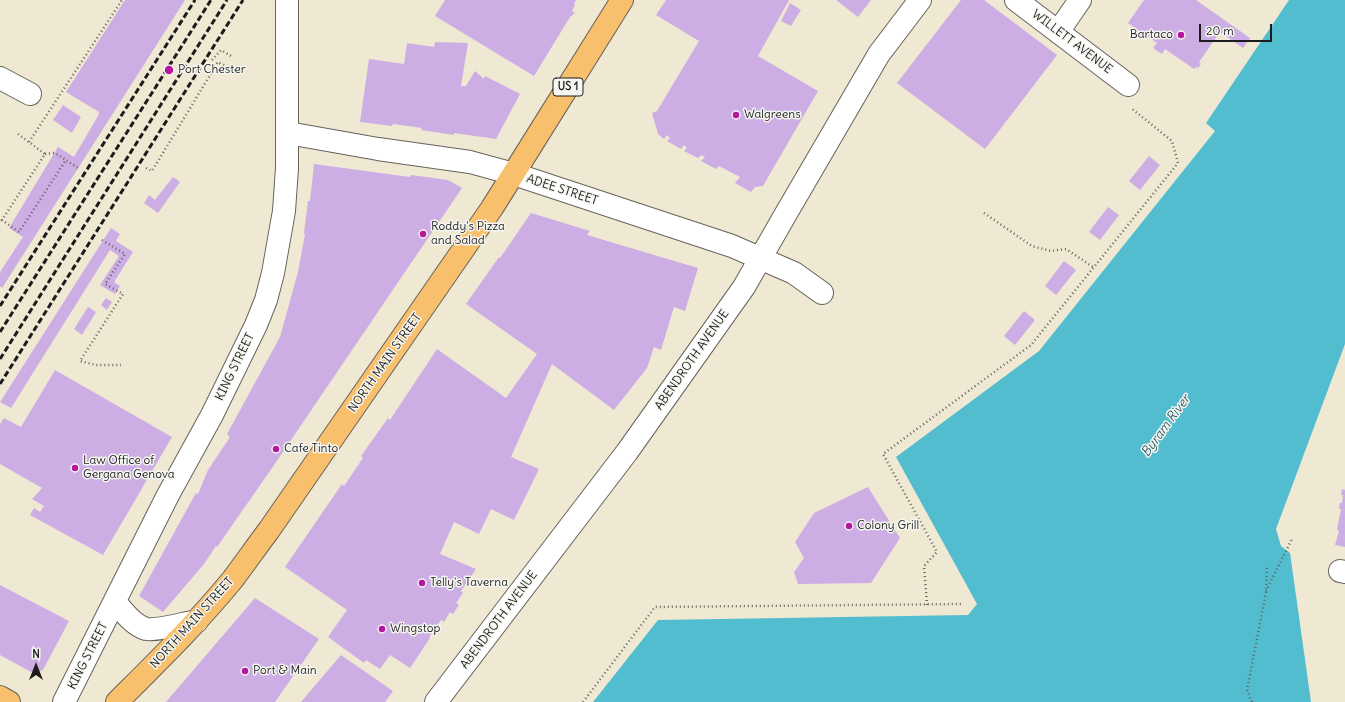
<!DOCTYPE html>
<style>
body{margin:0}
#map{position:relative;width:1345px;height:702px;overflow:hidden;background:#efe8d2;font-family:Delius,sans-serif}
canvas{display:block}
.north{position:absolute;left:16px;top:646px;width:40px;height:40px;-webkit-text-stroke:3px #f6f6f2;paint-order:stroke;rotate:0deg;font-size:11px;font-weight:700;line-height:16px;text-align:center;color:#1c1c1c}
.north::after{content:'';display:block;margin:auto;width:14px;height:18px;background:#1c1c1c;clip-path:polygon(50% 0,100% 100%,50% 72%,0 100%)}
.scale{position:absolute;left:1199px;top:24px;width:73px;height:18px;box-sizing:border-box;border:2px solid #1c1c1c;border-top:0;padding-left:5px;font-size:12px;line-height:14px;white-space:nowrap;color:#1c1c1c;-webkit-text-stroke:3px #f6f6f2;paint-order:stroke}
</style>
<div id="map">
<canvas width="1345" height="702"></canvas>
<div class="north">N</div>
<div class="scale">20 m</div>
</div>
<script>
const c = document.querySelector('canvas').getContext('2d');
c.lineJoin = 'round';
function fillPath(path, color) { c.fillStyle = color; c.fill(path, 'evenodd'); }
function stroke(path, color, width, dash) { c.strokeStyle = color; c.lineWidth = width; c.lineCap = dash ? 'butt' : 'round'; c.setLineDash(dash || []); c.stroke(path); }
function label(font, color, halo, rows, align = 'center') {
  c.font = font + ' Delius,sans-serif'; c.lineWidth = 3; c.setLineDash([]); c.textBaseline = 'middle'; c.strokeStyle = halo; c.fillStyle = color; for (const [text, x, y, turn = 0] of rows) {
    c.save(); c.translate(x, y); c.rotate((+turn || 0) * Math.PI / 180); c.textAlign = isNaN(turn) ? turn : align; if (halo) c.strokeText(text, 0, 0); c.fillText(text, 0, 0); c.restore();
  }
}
fillPath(new Path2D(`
 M 1289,0 L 1345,0 L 1345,344 L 1276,529 L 1281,546 L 1290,553 L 1311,702 L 593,702 L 658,620 L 968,615 L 977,604 L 896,457 L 1039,351 L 1215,131 L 1206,123 Z`), '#53bdd0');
fillPath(new Path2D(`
 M 125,0 L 185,0 L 2,288 L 0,286 L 0,272 L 23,237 L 9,228 L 58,147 L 74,157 L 98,116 L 99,112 L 66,92 Z
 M 445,0 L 576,0 L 574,5 L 575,5 L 572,11 L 575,13 L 570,17 L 534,76 L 435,16 Z
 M 666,0 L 789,0 L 758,56 L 818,91 L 763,186 L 755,187 L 751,192 L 735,183 L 740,177 L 719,166 L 716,169 L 701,161 L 705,157 L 701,155 L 698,158 L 684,151 L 687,148 L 684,145 L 681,149 L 667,141 L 670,138 L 667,135 L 664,139 L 658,134 L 652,113 L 657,111 L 699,41 L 656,15 Z
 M 836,0 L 871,0 L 858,17 Z
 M 961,0 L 984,0 L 1057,55 L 985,149 L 897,83 Z
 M 1144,0 L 1196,0 L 1250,38 L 1243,48 L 1220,32 L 1199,62 L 1201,64 L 1198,68 L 1196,67 L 1194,69 L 1165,49 L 1162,54 L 1153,48 L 1157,43 L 1128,23 Z
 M 790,3 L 801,10 L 791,26 L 781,21 Z
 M 435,42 L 468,43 L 461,86 L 466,86 L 475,71 L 484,79 L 485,76 L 520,94 L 496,139 L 454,133 L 454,135 L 421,130 L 422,128 L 393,124 L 392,126 L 360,122 L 369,59 L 404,64 L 407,43 L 434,47 Z
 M 63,105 L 81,117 L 72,133 L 53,120 Z
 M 1149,156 L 1160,165 L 1140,190 L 1129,181 Z
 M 314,164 L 410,177 L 411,175 L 448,180 L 462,188 L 272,468 L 217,547 L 216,546 L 204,564 L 163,612 L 139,596 L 196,493 L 198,494 L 208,470 L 230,437 L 227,434 L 280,337 L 298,272 L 305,234 L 304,233 L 308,201 L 310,201 Z
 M 173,177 L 180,182 L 158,213 L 144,203 L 149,195 L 155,200 Z
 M 1108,207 L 1119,215 L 1100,240 L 1089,232 Z
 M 531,213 L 590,231 L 587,235 L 698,268 L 685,311 L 674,307 L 661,350 L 654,347 L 647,368 L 614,410 L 552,364 L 511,457 L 539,469 L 514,520 L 491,509 L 479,534 L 454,522 L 440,554 L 476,569 L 461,591 L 463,593 L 456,603 L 459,605 L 453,614 L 450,612 L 444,622 L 441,620 L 429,637 L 430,638 L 410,668 L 390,655 L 380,669 L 366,660 L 364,663 L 328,637 L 347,610 L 285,567 L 342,484 L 344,486 L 363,458 L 361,456 L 388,418 L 390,420 L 437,349 L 506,398 L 537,354 L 466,304 L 499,257 L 500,258 Z
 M 111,228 L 120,234 L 116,241 L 133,252 L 114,282 L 120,286 L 115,294 L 100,285 L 119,256 L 110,250 L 11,408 L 0,402 Z
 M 1064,261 L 1076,270 L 1056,295 L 1045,286 Z
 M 106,298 L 112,302 L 107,310 L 101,305 Z
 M 88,307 L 96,312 L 82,335 L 74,329 Z
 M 1024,311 L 1035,320 L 1015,345 L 1004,336 Z
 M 55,370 L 172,437 L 103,555 L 30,515 L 34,508 L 40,512 L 44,506 L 32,499 L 42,488 L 0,464 L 0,424 L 4,418 L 21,427 Z
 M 868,487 L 900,538 L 871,583 L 798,584 L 794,572 L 804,558 L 795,542 L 814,513 Z
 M 1342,489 L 1345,490 L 1345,547 L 1335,545 L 1339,531 L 1337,530 L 1341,509 L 1339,509 L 1340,503 L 1342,503 L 1343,495 L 1341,495 Z
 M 0,585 L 69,621 L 43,670 L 33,673 L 0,655 Z
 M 255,598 L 319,639 L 275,702 L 166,702 Z
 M 341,655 L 393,691 L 385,702 L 301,702 Z`), '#ccaee5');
const minor = new Path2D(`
 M 1016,0 L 1128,85
 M 1058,32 L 1080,0
 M 0,78 L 30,94
 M 288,133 L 378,149 L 470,162 L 514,174 L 732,246 L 794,273 L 822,293
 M 1340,571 L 1345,572
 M 115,602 C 124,612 133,625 146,629 C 158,631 184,623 197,621
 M 64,702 L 168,495 L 212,415 L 256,325 L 266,300 L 273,273 L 284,211 L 287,168 L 287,0
 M 436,702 L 627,452 L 744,287 L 784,217 L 879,54 L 920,0`);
const major = new Path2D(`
 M 0,697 L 9,702
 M 117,702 C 157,662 197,623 233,579 C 245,563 257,546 269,530 L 492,208 L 529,149 L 622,0`);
stroke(minor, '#66635c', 24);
stroke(major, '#66635c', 24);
stroke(new Path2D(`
 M 212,60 L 221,50 L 233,57
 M 18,134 L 45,154 L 2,220 L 19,232 L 66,160 L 78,168
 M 29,142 L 122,0
 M 45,154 L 55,153 L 66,160
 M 146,168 L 152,171 L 218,62 L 227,67
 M 984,213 L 1032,246 L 1051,251 L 1066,249 L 1093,267
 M 102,240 L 125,254 L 105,284 L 123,294 L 80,361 L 96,365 L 121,365
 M 1266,591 L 1292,539
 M 927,605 L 924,566 L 937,552 L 883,454 L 1031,345 L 1178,163 L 1172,141 L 1131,108
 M 583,702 L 655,607 L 961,604
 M 1252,702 L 1247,690 L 1266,592 L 1267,565`), '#66635c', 2.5, [1, 3]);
stroke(minor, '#fff', 22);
stroke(major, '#f8bf6c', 22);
stroke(new Path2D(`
 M 0,306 L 195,0
 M 0,332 L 211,0
 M 0,359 L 227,0
 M 0,384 L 243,0`), '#1c1c1c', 3, [6, 3]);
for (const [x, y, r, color] of [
 [1181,35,4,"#b5179e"],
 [169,70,5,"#b5179e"],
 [736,115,4,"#b5179e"],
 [423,234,4,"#b5179e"],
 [276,449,4,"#b5179e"],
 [75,468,4,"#b5179e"],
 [849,526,4,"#b5179e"],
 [422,583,4,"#b5179e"],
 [382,629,4,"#b5179e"],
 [245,671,4,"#b5179e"]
]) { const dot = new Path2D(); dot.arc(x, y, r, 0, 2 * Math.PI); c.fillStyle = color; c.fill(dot); stroke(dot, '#f6f6f2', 1.5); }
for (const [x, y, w] of [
 [568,87,30]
]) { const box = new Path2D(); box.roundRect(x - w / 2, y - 9, w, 18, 3); c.fillStyle = '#f6f6f2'; c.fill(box); stroke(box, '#1c1c1c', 1); }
label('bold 11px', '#1c1c1c', null, [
 ["US 1",568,87]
]);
label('12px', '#1c1c1c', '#f6f6f2', [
 ["Bartaco",1173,35,"right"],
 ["Port Chester",178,70],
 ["Walgreens",744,115],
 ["Roddy's Pizza",431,227],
 ["and Salad",431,241],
 ["Cafe Tinto",284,449],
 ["Law Office of",83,461],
 ["Gergana Genova",83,475],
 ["Colony Grill",857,526],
 ["Telly's Taverna",430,583],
 ["Wingstop",390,629],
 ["Port & Main",253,671]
], 'left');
label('12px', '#1c1c1c', '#f6f6f2', [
 ["WILLETT AVENUE",1072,42,37],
 ["ADEE STREET",562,190,18],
 ["ABENDROTH AVENUE",692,360,-55],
 ["NORTH MAIN STREET",385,363,-55],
 ["KING STREET",235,367,-64],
 ["ABENDROTH AVENUE",499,620,-53],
 ["NORTH MAIN STREET",192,623,-48],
 ["KING STREET",88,656,-63]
]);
label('italic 13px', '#325c64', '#f6f6f2', [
 ["Byram River",1166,426,-54]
]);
</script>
